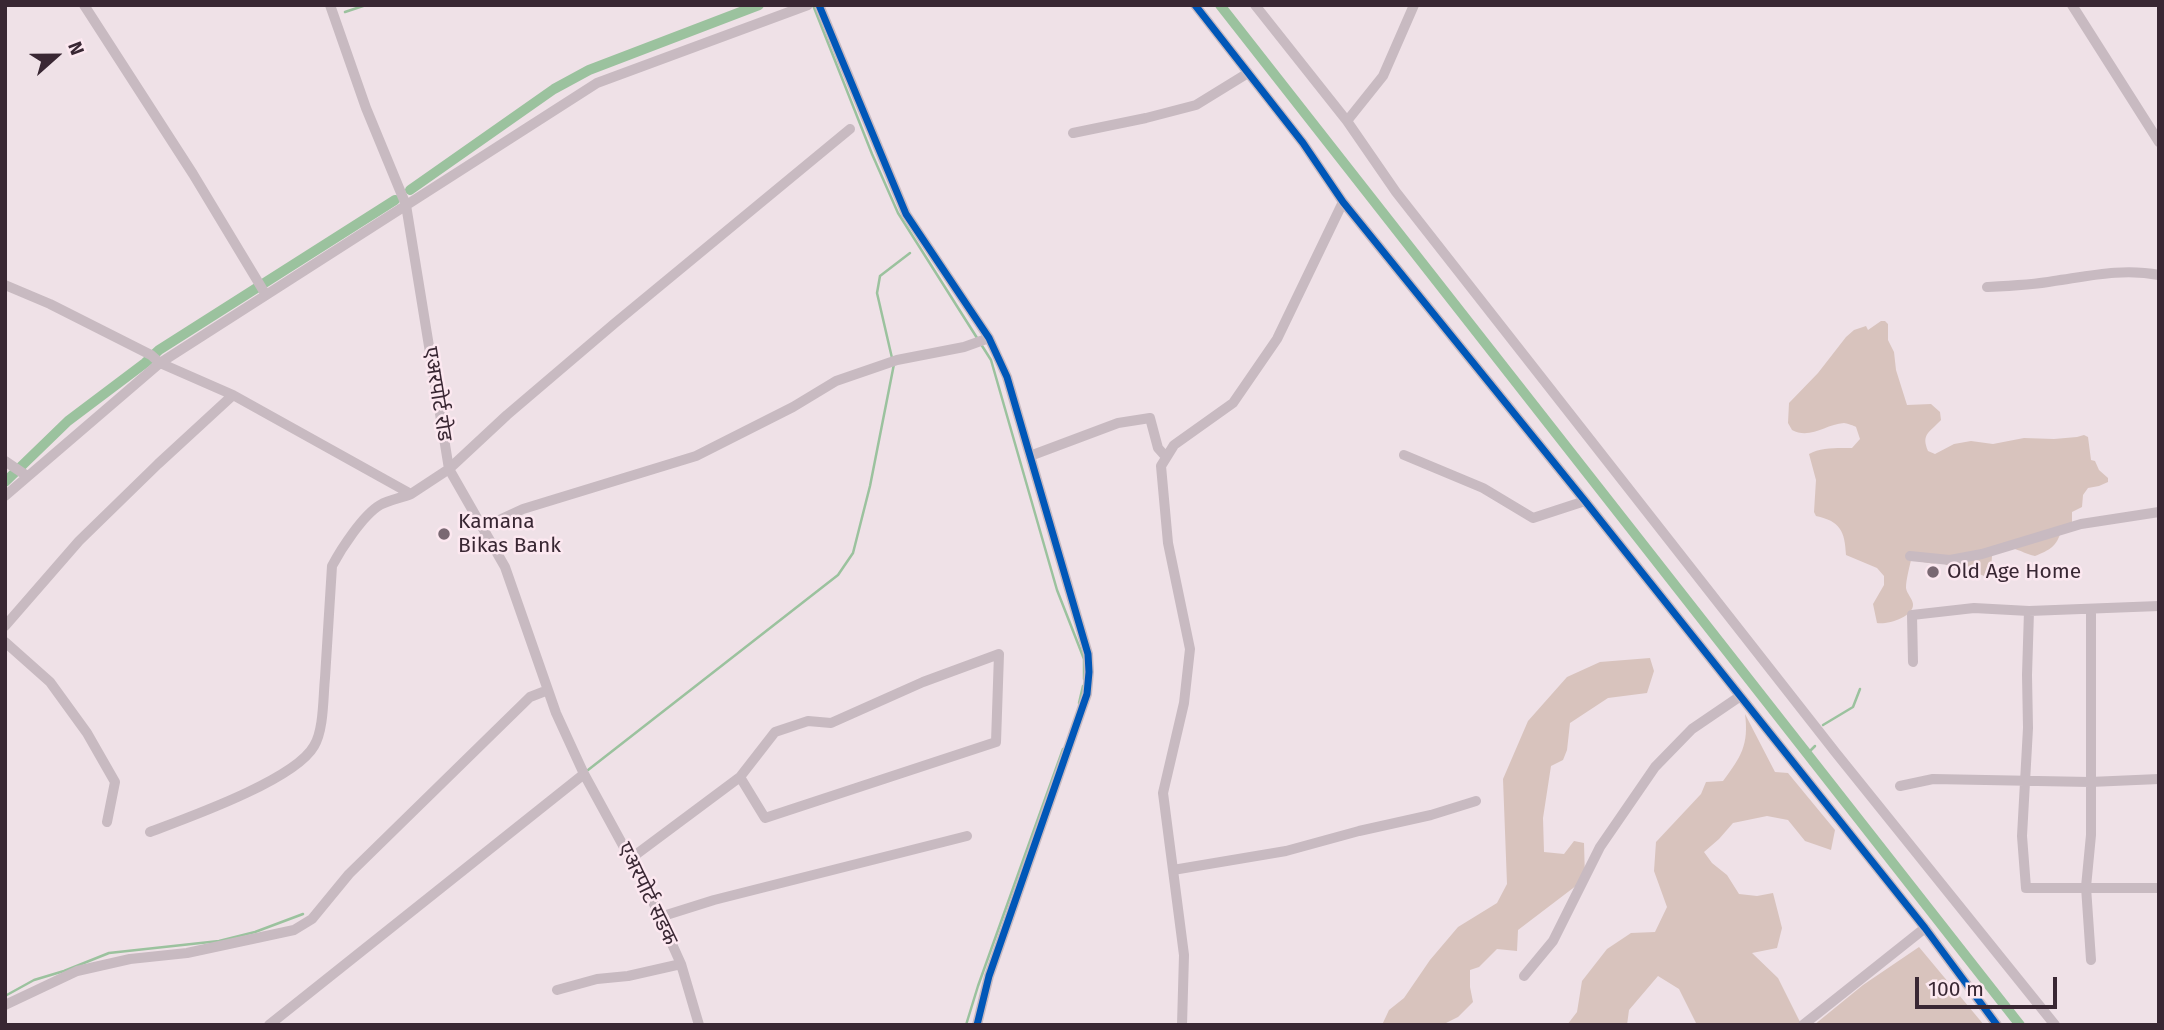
<!DOCTYPE html>
<meta charset="utf-8">
<style>
body{margin:0}
#map{position:relative;width:2164px;height:1030px;overflow:hidden;background:#efe1e7;font-family:"Fira Sans",sans-serif}
canvas{display:block}
.frame{position:absolute;inset:0;border:7px solid #392733;pointer-events:none}
.north{position:absolute;left:21px;top:21px;width:70px;height:70px;-webkit-text-stroke:5px #fce8f0;paint-order:stroke;rotate:69deg;font-size:19px;font-weight:700;line-height:28px;text-align:center;color:#392733}
.north::after{content:'';display:block;margin:auto;width:24px;height:32px;background:#392733;clip-path:polygon(50% 0,100% 100%,50% 72%,0 100%)}
.scale{position:absolute;left:1915px;top:977px;width:142px;height:32px;box-sizing:border-box;border:4px solid #392733;border-top:0;padding-left:9px;font-size:21px;line-height:24px;white-space:nowrap;color:#392733;-webkit-text-stroke:5px #fce8f0;paint-order:stroke}
</style>
<div id="map">
<canvas width="2164" height="1030"></canvas>
<div class="frame"></div>
<div class="north">N</div>
<div class="scale">100 m</div>
</div>
<script>
const c = document.querySelector('canvas').getContext('2d');
c.lineJoin = 'round';
function fillPath(path, color) { c.fillStyle = color; c.fill(path, 'evenodd'); }
function stroke(path, color, width, dash) { c.strokeStyle = color; c.lineWidth = width; c.lineCap = dash ? 'butt' : 'round'; c.setLineDash(dash || []); c.stroke(path); }
function label(font, color, halo, rows, align = 'center') {
  c.font = font + ' "Fira Sans","Noto Sans Devanagari",sans-serif'; c.lineWidth = 5; c.setLineDash([]); c.textBaseline = 'middle'; c.strokeStyle = halo; c.fillStyle = color; for (const [text, x, y, turn = 0] of rows) {
    c.save(); c.translate(x, y); c.rotate((+turn || 0) * Math.PI / 180); c.textAlign = isNaN(turn) ? turn : align; if (halo) c.strokeText(text, 0, 0); c.fillText(text, 0, 0); c.restore();
  }
}
fillPath(new Path2D(`
 M 1881,321 L 1885,321 L 1888,324 L 1888,340 L 1894,352 L 1896,370 L 1907,405 L 1931,404 L 1940,412 L 1941,420 C 1929,433 1921,434 1928,451 L 1935,454 L 1954,444 L 1971,441 L 1993,444 L 2024,438 L 2054,439 L 2077,437 L 2084,435 L 2088,437 L 2091,460 L 2095,461 L 2099,470 L 2108,478 L 2108,482 L 2099,486 L 2088,488 L 2083,495 L 2082,507 L 2072,512 L 2072,528 L 2061,531 C 2057,546 2050,550 2035,556 C 2017,552 2010,540 1992,556 L 1991,570 L 1984,576 L 1977,573 L 1962,573 L 1933,558 L 1931,561 L 1935,564 L 1911,560 C 1909,569 1906,580 1906,588 C 1907,594 1912,598 1913,604 C 1914,617 1887,625 1877,623 L 1873,604 L 1884,585 L 1884,576 L 1877,568 L 1846,555 C 1845,531 1840,521 1816,516 L 1814,512 L 1816,480 L 1809,454 C 1821,447 1838,448 1852,448 L 1860,439 L 1856,427 C 1855,426 1846,423 1844,423 C 1826,424 1810,440 1792,430 L 1788,423 L 1789,403 L 1818,373 L 1846,337 L 1854,330 L 1866,326 L 1868,330 Z
 M 1650,658 L 1654,671 L 1647,693 L 1608,698 L 1570,723 L 1567,750 L 1563,760 L 1551,766 L 1543,818 L 1544,852 L 1564,854 L 1574,841 L 1584,843 L 1585,879 L 1518,930 L 1517,951 L 1497,949 L 1479,967 L 1470,970 L 1470,987 L 1473,1002 L 1458,1017 L 1442,1025 L 1382,1025 L 1389,1010 L 1404,998 L 1430,960 L 1458,927 L 1497,903 L 1507,884 L 1503,779 L 1528,721 L 1567,677 L 1600,662 Z
 M 1745,714 L 1775,772 L 1788,773 L 1835,830 L 1831,850 L 1805,841 L 1788,820 L 1767,816 L 1733,823 L 1719,839 L 1704,852 L 1712,863 L 1727,875 L 1739,894 L 1757,896 L 1773,893 L 1782,928 L 1777,948 L 1752,953 L 1778,978 L 1801,1024 L 1697,1025 L 1679,989 L 1658,976 L 1629,1010 L 1627,1025 L 1567,1025 L 1577,1012 L 1582,981 L 1607,949 L 1631,933 L 1655,932 L 1667,907 L 1654,871 L 1656,842 L 1701,794 L 1706,782 L 1723,781 C 1741,757 1749,745 1745,714 Z
 M 1919,947 L 1984,1025 L 1814,1025 L 1863,985 Z`), '#d8c3bd');
stroke(new Path2D(`
 M 813,5 L 872,154 L 898,213 L 991,360 L 1057,590 L 1084,659 L 1084,679
 M 345,12 L 366,5
 M 892,358 L 877,293 L 880,276 L 910,253
 M 1079,703 L 1083,686
 M 1823,725 L 1853,707 L 1860,689
 M 1807,754 L 1815,746
 M 588,770 L 838,575 L 853,553 L 870,486 L 894,364
 M 5,996 L 34,980 L 64,971 L 109,953 L 219,941 L 255,932 L 303,914
 M 966,1025 L 978,986 L 1063,749`), '#9bc29e', 2.5);
stroke(new Path2D(`
 M 1220,5 L 2020,1025
 M 410,190 L 554,89 L 589,70 L 759,5
 M 5,482 L 68,421 L 145,363 L 159,350 L 395,200`), '#9bc29e', 10);
stroke(new Path2D(`
 M 84,5 L 193,174 L 266,295
 M 330,5 L 366,108 L 406,205 L 449,469 L 505,567 L 556,713 L 584,774 L 649,893 L 681,964 L 699,1025
 M 819,5 L 906,214 L 989,338 L 1007,377 L 1088,654 L 1089,672 L 1087,694 L 989,976 L 977,1025
 M 1195,5 L 1303,143 L 1343,202 L 1585,501 L 1925,928 L 1997,1025
 M 1255,5 L 1347,121 L 1396,192 L 1836,753 L 2055,1025
 M 2072,5 L 2159,142
 M 1347,121 L 1383,76 L 1414,5
 M 1073,133 L 1146,118 L 1196,105 L 1248,73
 M 5,285 L 50,304 L 151,355 L 160,363 L 233,395 L 411,494 L 449,469 L 507,415 L 615,323 L 850,129
 M 1987,287 C 2009,286 2032,285 2054,281 C 2089,276 2123,268 2159,275
 M 1404,455 L 1483,488 L 1533,518 L 1585,501
 M 1030,456 L 1118,423 L 1150,418 L 1158,448 L 1166,457
 M 5,461 L 27,476
 M 5,496 L 160,363 L 597,83 L 808,5
 M 484,527 L 523,509 L 696,456 L 793,407 L 836,381 L 897,360 L 964,347 L 989,338
 M 1910,556 L 1950,560 L 1982,554 L 2081,524 L 2159,512
 M 2091,609 L 2091,835 L 2086,887 L 2091,960
 M 2029,611 L 2027,675 L 2028,728 L 2022,836 L 2026,888 L 2159,888
 M 5,626 L 79,541 L 158,464 L 233,395
 M 5,642 L 50,682 L 87,733 L 115,782 L 107,822
 M 1913,662 L 1912,615 L 1974,608 L 2029,611 L 2159,606
 M 1900,786 L 1933,779 L 2090,782 L 2159,779
 M 150,832 C 187,818 295,780 314,746 C 324,730 323,697 325,678 C 327,641 330,603 332,566 C 341,549 363,515 380,505 C 389,500 401,498 411,494
 M 630,859 L 740,777 L 775,732 L 808,721 L 831,723 L 923,682 L 999,654 L 996,742 L 765,818 L 740,777
 M 1173,870 L 1286,851 L 1359,831 L 1431,815 L 1476,801
 M 660,917 L 714,900 L 967,836
 M 1524,976 L 1553,941 L 1600,847 L 1655,767 L 1692,729 L 1739,697
 M 557,990 L 597,979 L 628,976 L 681,964
 M 5,1005 L 77,971 L 130,959 L 187,953 L 294,930 L 312,919 L 349,874 L 530,697 L 548,690
 M 269,1025 L 584,774
 M 1182,1025 L 1184,955 L 1163,793 L 1184,703 L 1190,649 L 1168,543 L 1161,466 L 1174,445 L 1233,403 L 1277,339 L 1343,202
 M 1803,1025 L 1925,928`), '#c8bac1', 10);
stroke(new Path2D(`
 M 819,5 L 906,214 L 989,338 L 1007,377 L 1088,654 L 1089,672 L 1087,694 L 989,976 L 977,1025
 M 1195,5 L 1303,143 L 1343,202 L 1585,501 L 1925,928 L 1997,1025`), '#0057b8', 7);
for (const [x, y, r, color] of [
 [444,534,7,"#796872"],
 [1933,572,7,"#796872"]
]) { const dot = new Path2D(); dot.arc(x, y, r, 0, 2 * Math.PI); c.fillStyle = color; c.fill(dot); stroke(dot, '#fce8f0', 2.5); }
label('21px', '#392733', '#fce8f0', [
 ["एअरपोर्ट रोड",437,394,81],
 ["एअरपोर्ट सडक",647,894,64]
]);
label('21px', '#392733', '#fce8f0', [
 ["Kamana",458,522],
 ["Bikas Bank",458,546],
 ["Old Age Home",1947,572]
], 'left');
</script>
